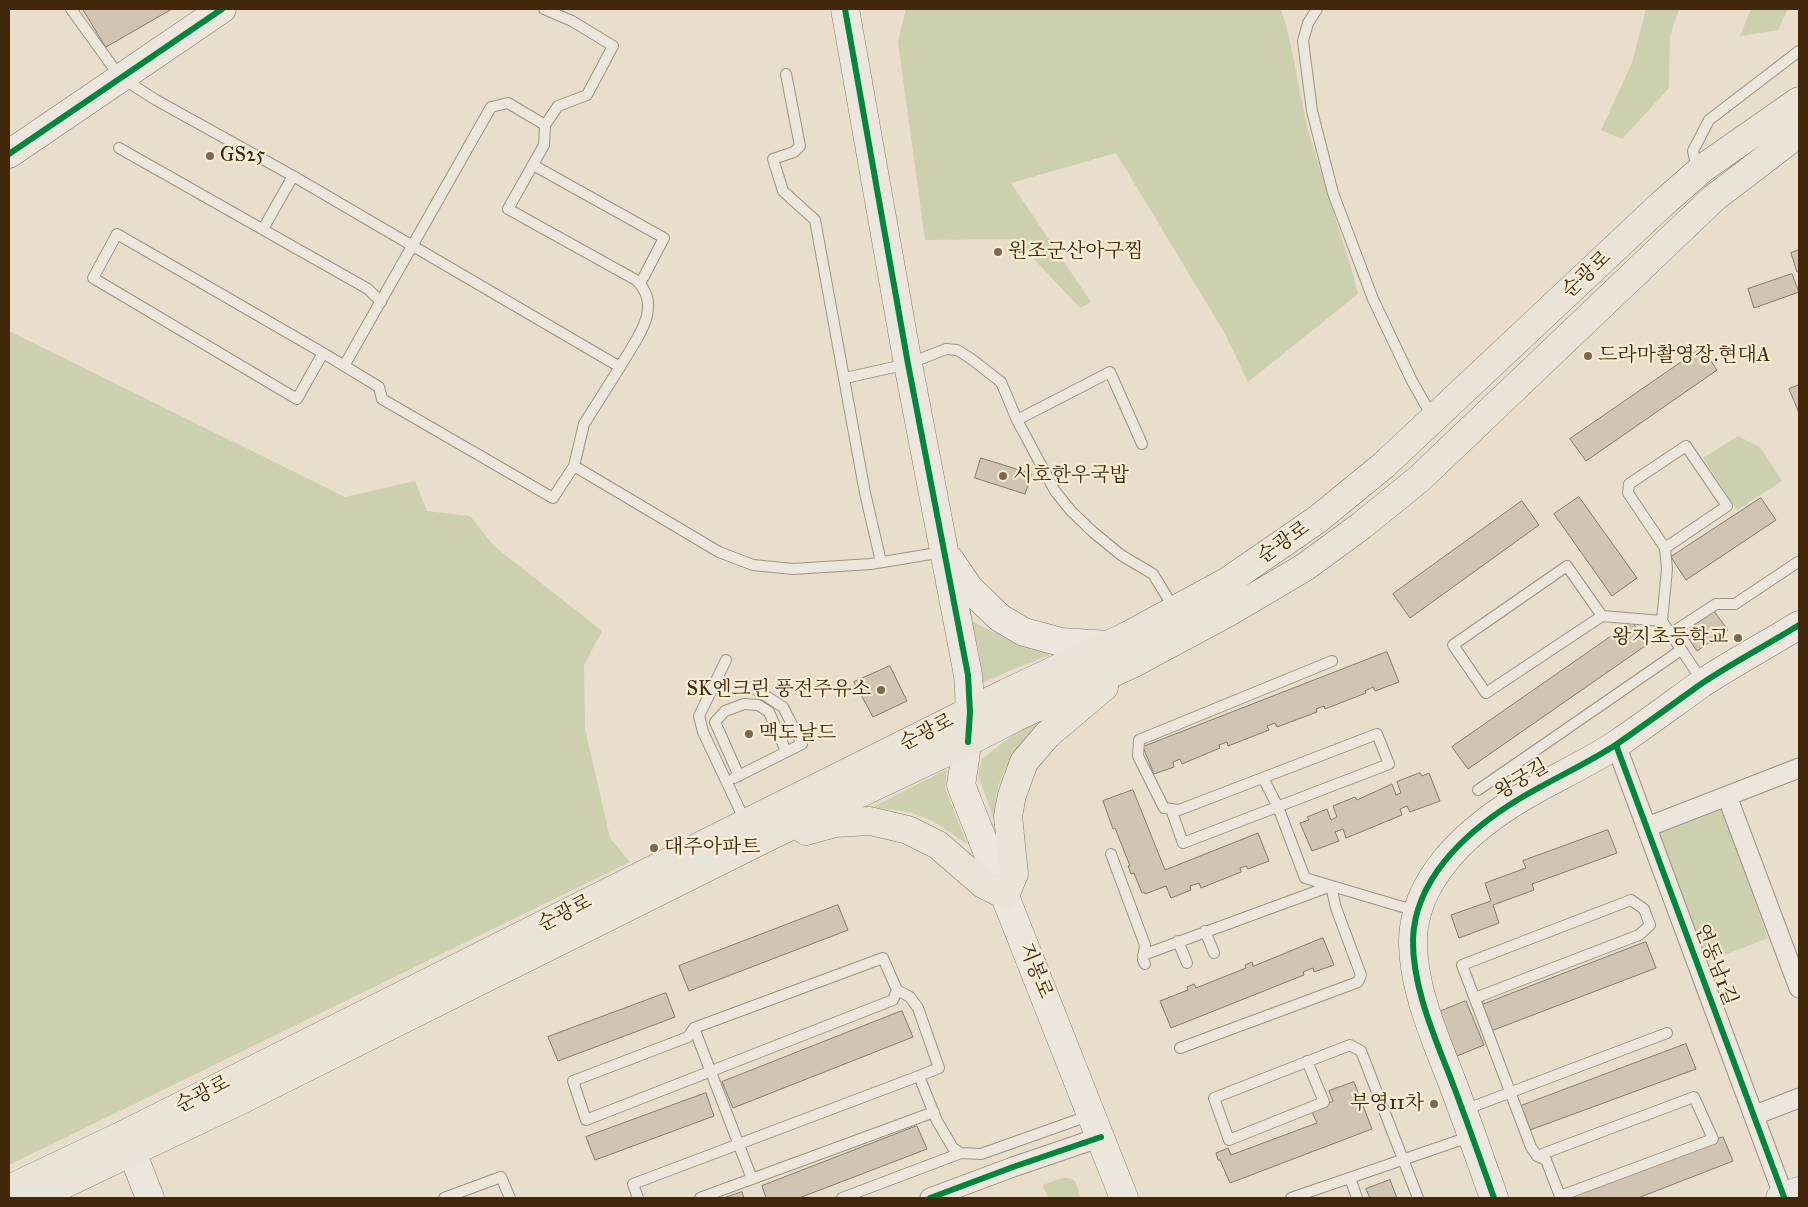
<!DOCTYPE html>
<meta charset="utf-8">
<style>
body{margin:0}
#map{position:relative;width:1808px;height:1207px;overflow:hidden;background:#e8decb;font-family:"IM FELL Great Primer",serif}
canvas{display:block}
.frame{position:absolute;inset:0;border:10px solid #42280a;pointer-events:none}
</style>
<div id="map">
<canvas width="1808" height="1207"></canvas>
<div class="frame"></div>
</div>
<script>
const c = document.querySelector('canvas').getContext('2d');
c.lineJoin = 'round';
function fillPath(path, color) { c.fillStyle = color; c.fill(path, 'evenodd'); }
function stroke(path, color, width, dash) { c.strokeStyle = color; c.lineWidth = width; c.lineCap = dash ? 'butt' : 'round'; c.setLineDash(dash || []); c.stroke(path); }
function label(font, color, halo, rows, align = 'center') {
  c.font = font + ' "IM FELL Great Primer","Noto Serif KR",serif'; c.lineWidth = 4.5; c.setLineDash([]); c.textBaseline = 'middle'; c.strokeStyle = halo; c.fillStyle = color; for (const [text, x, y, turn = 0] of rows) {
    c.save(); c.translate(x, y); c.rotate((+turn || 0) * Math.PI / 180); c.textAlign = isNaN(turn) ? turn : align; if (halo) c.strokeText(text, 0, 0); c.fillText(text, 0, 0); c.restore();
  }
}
fillPath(new Path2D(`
 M 906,9 L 1281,9 L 1288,32 L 1308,131 L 1353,274 L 1358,294 L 1248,382 L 1224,332 L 1116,153 L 1011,183 L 1091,302 L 1080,308 L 1015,239 L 925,240 L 898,42 Z
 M 1646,9 L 1679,9 L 1670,36 L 1669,88 L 1622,139 L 1601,130 L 1632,63 Z
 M 1751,9 L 1788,9 L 1778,30 L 1740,36 Z
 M 9,331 L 345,497 L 415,481 L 427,511 L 470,516 L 494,546 L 602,631 L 584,665 L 585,729 L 610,838 L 630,862 L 9,1165 Z
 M 1738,436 L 1761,448 L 1782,481 L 1737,510 L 1703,458 Z
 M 972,621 C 1002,638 1023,645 1055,653 L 1011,670 L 983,683 L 979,653 Z
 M 1046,717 C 1022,743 999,767 995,804 C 995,812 997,822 998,831 L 978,775 L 982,759 L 1014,734 Z
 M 947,769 L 945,788 L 967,844 L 933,821 L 909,812 L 873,807 Z
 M 1722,809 L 1768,938 L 1704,963 L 1654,834 Z
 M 1062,1178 L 1069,1178 L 1075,1181 L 1081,1198 L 1048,1198 L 1043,1185 Z`), '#ccd0ae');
const building = new Path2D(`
 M 83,9 L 172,9 L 106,47 Z
 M 1799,250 L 1799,271 L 1797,272 L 1791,253 Z
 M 1792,274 L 1799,292 L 1754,308 L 1748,289 Z
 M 1702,348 L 1717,370 L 1586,461 L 1570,439 Z
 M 1799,385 L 1799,413 L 1789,389 Z
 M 981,458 L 1032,474 L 1025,494 L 975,478 Z
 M 1579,497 L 1637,578 L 1612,596 L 1554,514 Z
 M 1761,498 L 1776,520 L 1686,580 L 1671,557 Z
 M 1522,501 L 1539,525 L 1410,618 L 1393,594 Z
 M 1713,610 L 1728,630 L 1697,651 L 1683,630 Z
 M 1632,622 L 1648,644 L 1468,769 L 1452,747 Z
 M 1387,652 L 1399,682 L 1375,691 L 1373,687 L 1365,691 L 1366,693 L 1325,709 L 1324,706 L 1316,709 L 1317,712 L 1277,727 L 1275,723 L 1267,726 L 1269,730 L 1228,746 L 1227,742 L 1219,745 L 1220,748 L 1182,764 L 1180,759 L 1173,762 L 1174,767 L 1154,774 L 1143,747 Z
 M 890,666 L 907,701 L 873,717 L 854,682 Z
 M 1420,773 L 1422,776 L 1429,773 L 1440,801 L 1410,812 L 1407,806 L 1400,809 L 1402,815 L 1346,838 L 1343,829 L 1335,832 L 1339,841 L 1312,851 L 1300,823 L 1309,820 L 1307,817 L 1327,809 L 1331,820 L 1337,817 L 1333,806 L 1355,797 L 1357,800 L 1392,784 L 1396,795 L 1401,793 L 1397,782 Z
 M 1133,790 L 1165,870 L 1258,833 L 1269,861 L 1248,869 L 1246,866 L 1240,868 L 1241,872 L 1201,888 L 1199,883 L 1190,886 L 1191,890 L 1171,898 L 1166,886 L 1145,894 L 1144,892 L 1142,893 L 1134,873 L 1131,874 L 1128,866 L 1130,866 L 1115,828 L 1113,829 L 1103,801 Z
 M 1608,830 L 1617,853 L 1532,884 L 1534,890 L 1493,905 L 1499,923 L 1459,938 L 1451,915 L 1491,901 L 1485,883 L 1526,868 L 1523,861 Z
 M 838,905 L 848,930 L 689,991 L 679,966 Z
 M 1323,938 L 1334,965 L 1314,972 L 1313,968 L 1303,972 L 1304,975 L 1171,1028 L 1160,1001 L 1188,990 L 1187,987 L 1194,984 L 1196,988 L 1246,968 L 1245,965 L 1252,962 L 1253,966 Z
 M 1646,942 L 1656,968 L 1491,1031 L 1482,1005 Z
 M 666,993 L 675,1017 L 558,1061 L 548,1037 Z
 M 1466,1001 L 1484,1045 L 1457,1056 L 1439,1012 Z
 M 902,1011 L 913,1037 L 733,1108 L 722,1082 Z
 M 1686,1044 L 1696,1069 L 1530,1130 L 1521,1106 Z
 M 1354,1082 L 1372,1129 L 1230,1183 L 1220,1160 L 1218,1160 L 1216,1153 L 1228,1148 L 1231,1155 L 1317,1123 L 1312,1112 L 1333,1101 L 1329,1091 Z
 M 706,1093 L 714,1116 L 595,1160 L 586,1137 Z
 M 917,1126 L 927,1149 L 799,1198 L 766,1198 L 762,1186 Z
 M 1723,1137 L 1733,1161 L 1638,1198 L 1566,1198 Z
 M 1390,1180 L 1397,1198 L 1370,1198 L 1366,1189 Z
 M 742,1192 L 744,1198 L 724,1198 Z`);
fillPath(building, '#d2c4b3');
stroke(building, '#83796b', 1);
const lane = new Path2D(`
 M 71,9 L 120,77 L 156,100 L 293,176 L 620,367 C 635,340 665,307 636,280 L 508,209 L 544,145 L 545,125 L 558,106 L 587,95 L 613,46 L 572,21 L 544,9
 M 1317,9 L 1308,23 L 1303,41 L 1312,111 L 1333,193 L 1373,299 L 1412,381 L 1433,418
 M 786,74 L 800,146 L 794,152 L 773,159 L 783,191 L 815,220 L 865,493 L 881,562
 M 119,148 L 368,289 L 381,302
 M 533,165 L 664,238 L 640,284
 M 1697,169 L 1693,151 L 1709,120 L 1799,51
 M 263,229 L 293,176
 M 323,353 L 297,399 L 93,278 L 117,234 L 323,353 L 379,387 L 382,399 L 553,498 L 574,466
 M 344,366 L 491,107 L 508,103 L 545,125
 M 620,367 L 584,424 L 574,466 L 719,552 L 753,565 L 793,569 L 871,564 L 943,552
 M 845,378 L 908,364 L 946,349 L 957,350 L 970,358 L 1001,382 L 1017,420 L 1055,491 L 1071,511 L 1093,532 L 1121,555 L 1153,574 L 1175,610
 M 1017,420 L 1110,372 L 1142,444
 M 1665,548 L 1727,506 L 1686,446 L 1629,484 L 1628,493 L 1665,548 L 1667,569 L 1662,621 L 1703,682
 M 1602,616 L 1567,566 L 1453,645 L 1486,693 L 1602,616 L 1662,621
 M 1670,634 L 1716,604 L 1735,604 L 1798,562
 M 726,660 L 699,716 L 703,732 L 746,823
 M 739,776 L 715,722 L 725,711 L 744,704 L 758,705 L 769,712 L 786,751
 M 734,778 L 802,744 L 783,707 L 752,687
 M 1263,778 L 1278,807 L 1305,878 L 1416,911
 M 1478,790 L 1681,650
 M 1171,809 L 1183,843 L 1389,764 L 1377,734 L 1179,810 L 1164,808 L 1138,756 L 1139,740 L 1332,661
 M 1111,854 L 1145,945 L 1143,960 L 1145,964
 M 1205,931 L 1214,953
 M 1178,941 L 1187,963
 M 1143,955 L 1331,886 L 1336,908 L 1361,975 L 1358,982 L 1180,1048
 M 897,990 L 893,1000 L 586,1120 L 573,1081 L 688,1037 L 694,1028 L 883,958 L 897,990 L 910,997 L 918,1008 L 939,1068 L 919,1076
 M 1475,998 L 1639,935 L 1650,925 L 1644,909 L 1631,900 L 1462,965 L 1531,1147 L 1537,1156 L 1546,1160 L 1560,1196 L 1713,1139 L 1694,1097 L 1537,1156
 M 694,1028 L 752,1179
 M 1307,1061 L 1324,1102 L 1229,1140 L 1214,1098 L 1350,1045 L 1361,1051 L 1418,1198
 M 1464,1110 L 1667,1033
 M 1350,1178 L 1357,1198
 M 444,1198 L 501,1177 L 510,1198
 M 638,1198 L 633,1184 L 919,1076 L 937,1121 L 953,1148 L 961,1153 L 981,1154 L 1091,1115
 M 700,1198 L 934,1112
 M 842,1198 L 961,1153
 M 1291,1198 L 1472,1136`);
const street = new Path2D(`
 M 1616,745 L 1784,1197
 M 1799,768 L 1727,796 L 1799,988
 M 1647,827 L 1727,796
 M 1755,1115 L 1799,1098
 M 930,1198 L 1013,1167 L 1101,1137`);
const secondary = new Path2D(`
 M 845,9 L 908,364 L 968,675 C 972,712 967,748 961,785 L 1124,1198
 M 9,154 L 222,9
 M 950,560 L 969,588 L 1000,618 L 1024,632 L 1061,642 L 1109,645
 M 125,1134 L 150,1198
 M 1494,1198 C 1481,1161 1468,1124 1454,1087 C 1437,1042 1412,989 1413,939 C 1415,880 1464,834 1511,804 C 1545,782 1584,766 1617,744 C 1646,724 1673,704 1701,684 C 1732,663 1767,645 1799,625
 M 1780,1198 L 1799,1191`);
const primary = new Path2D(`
 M 806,831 L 835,823 L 870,821 L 908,830 L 938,845 L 983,884 L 1005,895 L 1014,874 L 1008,816 L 1012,795 L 1024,762 L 1047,735 L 1104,687
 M 9,1189 L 125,1134 L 1006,693 L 1127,636 L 1228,581 L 1318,519 L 1384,465 L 1662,204 L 1703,168 L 1799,101
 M 35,1198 L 241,1100 L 774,834 L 968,742 L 1016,717 L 1134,663 L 1229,612 L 1305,567 L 1361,526 L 1419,479 L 1714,198 L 1799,133`);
stroke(lane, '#9c9284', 12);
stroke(street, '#9c9284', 21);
stroke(secondary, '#83796b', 29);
stroke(primary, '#83796b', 29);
stroke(lane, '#ece6dd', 10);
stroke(street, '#ece6dd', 19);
stroke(secondary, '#ece6dd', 28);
stroke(primary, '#e9e3d8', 28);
stroke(new Path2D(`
 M 845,9 L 908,364 L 968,675 L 970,712 L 968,742
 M 9,154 L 222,9
 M 1616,745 L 1784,1197
 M 930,1198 L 1013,1167 L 1101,1137
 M 1494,1198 C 1481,1161 1468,1124 1454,1087 C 1437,1042 1412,989 1413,939 C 1415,880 1464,834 1511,804 C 1545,782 1584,766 1617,744 C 1646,724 1673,704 1701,684 C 1732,663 1767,645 1799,625`), '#00873e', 6);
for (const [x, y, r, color] of [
 [210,156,5,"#7c684e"],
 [998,252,5,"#7c684e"],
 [1588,356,5,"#7c684e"],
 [1003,476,5,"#7c684e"],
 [1738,638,5,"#7c684e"],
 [881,690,5,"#7c684e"],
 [749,734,5,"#7c684e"],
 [654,848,5,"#7c684e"],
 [1434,1104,5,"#7c684e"]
]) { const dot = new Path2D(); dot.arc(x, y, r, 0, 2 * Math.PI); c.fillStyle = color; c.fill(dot); stroke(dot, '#f8ecd5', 2); }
label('20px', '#42280a', '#f8ecd5', [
 ["GS25",220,156],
 ["원조군산아구찜",1008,252],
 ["드라마촬영장.현대A",1598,356],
 ["시호한우국밥",1013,476],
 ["왕지초등학교",1728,638,"right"],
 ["SK엔크린 풍전주유소",871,690,"right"],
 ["맥도날드",759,734],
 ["대주아파트",664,848],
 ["부영11차",1424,1104,"right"]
], 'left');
label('20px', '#42280a', '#f8ecd5', [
 ["순광로",1587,275,-43],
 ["순광로",1284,543,-35],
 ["순광로",927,733,-27],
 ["왕궁길",1522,780,-31],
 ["순광로",565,914,-27],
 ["연동남1길",1715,965,69],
 ["지봉로",1035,971,68],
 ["순광로",203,1095,-27]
]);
</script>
